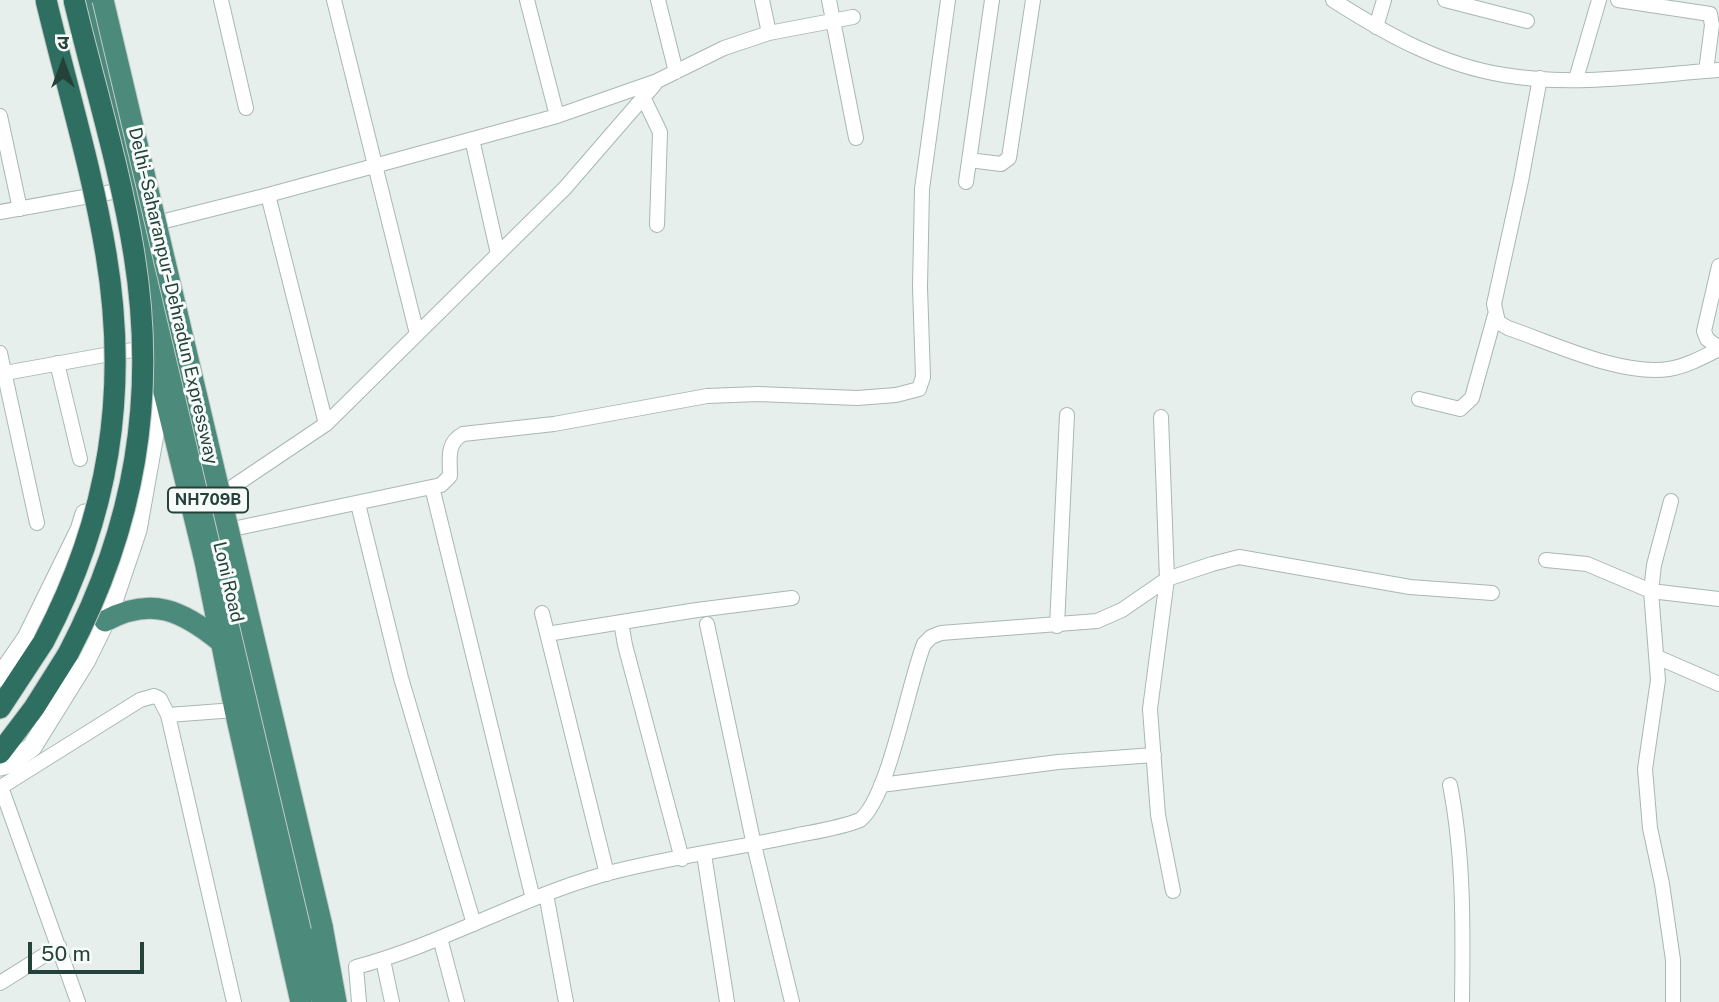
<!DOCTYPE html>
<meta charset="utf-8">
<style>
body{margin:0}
#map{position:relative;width:1719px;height:1002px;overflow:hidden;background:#e6efeb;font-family:"Public Sans","Noto Sans Devanagari",sans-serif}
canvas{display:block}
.north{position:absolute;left:28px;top:28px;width:70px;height:70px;-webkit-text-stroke:5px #f7fbf9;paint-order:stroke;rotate:0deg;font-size:19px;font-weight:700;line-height:28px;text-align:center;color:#24423a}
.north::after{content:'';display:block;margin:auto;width:24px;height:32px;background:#24423a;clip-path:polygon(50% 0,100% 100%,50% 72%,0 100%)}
.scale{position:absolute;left:28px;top:942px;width:116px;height:32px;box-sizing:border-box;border:4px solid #24423a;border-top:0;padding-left:9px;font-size:21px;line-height:24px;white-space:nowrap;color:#24423a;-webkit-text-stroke:5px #f7fbf9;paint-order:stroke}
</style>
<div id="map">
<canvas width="1719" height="1002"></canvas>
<div class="north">उ</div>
<div class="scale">50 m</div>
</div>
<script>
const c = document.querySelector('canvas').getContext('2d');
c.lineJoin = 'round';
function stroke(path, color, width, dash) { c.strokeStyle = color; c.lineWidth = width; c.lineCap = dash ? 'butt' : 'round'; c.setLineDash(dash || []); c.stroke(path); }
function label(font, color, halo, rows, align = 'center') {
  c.font = font + ' "Public Sans",sans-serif'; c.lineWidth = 6; c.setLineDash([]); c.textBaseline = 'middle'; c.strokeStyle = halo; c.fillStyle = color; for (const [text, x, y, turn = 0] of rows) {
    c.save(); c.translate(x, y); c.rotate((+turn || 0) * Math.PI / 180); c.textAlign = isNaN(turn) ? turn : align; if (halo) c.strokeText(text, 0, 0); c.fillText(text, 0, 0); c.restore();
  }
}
const minor = new Path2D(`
 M 221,0 L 246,108
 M 334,0 L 417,334
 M 527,0 L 557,116
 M 658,0 L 676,72
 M 762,0 L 769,33
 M 829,0 L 856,138
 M 1333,0 C 1386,34 1441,65 1504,75 C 1574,87 1649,75 1719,70
 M 1445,0 L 1527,21
 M 1618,0 L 1710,14 L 1712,25 L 1706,71
 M 1376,27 L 1384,0
 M 1540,78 L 1521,181 L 1494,304 L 1498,322 L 1508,328 C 1555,344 1621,376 1669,369 C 1687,366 1703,357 1719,349
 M 1576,79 L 1599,0
 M 643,97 L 660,132 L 657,225
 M 0,116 L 20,209
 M 472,139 L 498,254
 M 969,160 L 1001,164 L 1009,158 L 1033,0
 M 966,182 L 992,0
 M 268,195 L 326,424
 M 0,212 L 112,192
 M 149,225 L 268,195 L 557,116 L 657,81 L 724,48 L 769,33 L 853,17
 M 1719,266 L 1704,331 L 1707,339 L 1719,348
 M 0,353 L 37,523
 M 57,363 L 80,459
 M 5,373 L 149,347
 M 1419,399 L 1460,409 L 1472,398 L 1495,315
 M 1161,417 L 1167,579 L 1150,709 L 1158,815 L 1173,891
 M 432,487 L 533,899
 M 216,498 L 326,424 L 565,188 L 655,84
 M 1671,501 L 1654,565 L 1651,591 L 1658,680 L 1645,769 L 1650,828 L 1662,884 L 1673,960 L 1673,1002
 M 358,504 L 401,678 L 474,924
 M 223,531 L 441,485 L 450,476 C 450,459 446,443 463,434 L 554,424 L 707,396 L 758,394 L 857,398 L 896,395 L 919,389 L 923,377 L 920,287 L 922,189 L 948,0
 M 1546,560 L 1587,564 L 1651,591 L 1719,599
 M 542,613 L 607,874
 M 621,622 L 625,645 L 682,859
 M 707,624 L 754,845 L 792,1002
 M 1057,626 L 1067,415
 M 547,634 L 697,610 L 792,598
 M 1657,657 L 1719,684
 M 168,715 L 235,710
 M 881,785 L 1058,762 L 1154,755
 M 1450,785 C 1464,856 1463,929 1462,1002
 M 704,854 L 727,1002
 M 546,894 L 566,1002
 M 440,938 L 457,1002
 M 383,960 L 392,1002
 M 0,983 L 59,946
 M 78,1002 L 1,787 L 140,700 L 154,696 L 160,699 L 168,715 L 234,1002
 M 359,1002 L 356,967 C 442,944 519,898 605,874 C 668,857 734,849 798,835 C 819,831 840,828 860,820 C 889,797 908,684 924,644 L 931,637 L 941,633 L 1097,621 L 1122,610 L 1167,579 L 1212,564 L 1239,557 L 1410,587 L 1492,593`);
const tertiary = new Path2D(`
 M 0,677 L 27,638 L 80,530 L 85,514
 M 0,766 L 11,763 L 32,747 L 86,660 L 109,613 L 137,530 L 156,423 L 165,388`);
const trunk = new Path2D(`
 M 88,0 L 221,551 L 317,984 L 323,1002
 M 146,318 L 205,561 L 235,710 L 301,1002
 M 105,621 C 151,596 182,610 221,642
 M 322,926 L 336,1002`);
const motorway = new Path2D(`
 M 0,708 L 44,641
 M 0,753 L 34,708 L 68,654`);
stroke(minor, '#a8b8b2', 16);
stroke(tertiary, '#a8b8b2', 21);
stroke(trunk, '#c2cac8', 23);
stroke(motorway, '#c2cac8', 23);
stroke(minor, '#fff', 14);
stroke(tertiary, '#fff', 19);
stroke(trunk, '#4c8a7c', 21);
stroke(motorway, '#2f6f62', 21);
const trunkBridge = new Path2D(`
 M 103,0 L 322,926`);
const motorwayBridge = new Path2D(`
 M 44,641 C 109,517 129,392 106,254 C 92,169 66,84 46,0
 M 68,654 C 135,526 157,397 134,254 C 120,168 94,84 74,0`);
stroke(trunkBridge, '#c2cac8', 23, []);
stroke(motorwayBridge, '#c2cac8', 23, []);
stroke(trunkBridge, '#4c8a7c', 21);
stroke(motorwayBridge, '#2f6f62', 21);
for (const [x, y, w] of [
 [208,500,80]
]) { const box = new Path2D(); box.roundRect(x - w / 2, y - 12.5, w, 25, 5); c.fillStyle = '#f7fbf9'; c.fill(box); stroke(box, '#24423a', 2); }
label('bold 16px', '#24423a', null, [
 ["NH709B",208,500]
]);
label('18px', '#24423a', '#f7fbf9', [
 ["Delhi–Saharanpur–Dehradun Expressway",173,296,77],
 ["Loni Road",228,582,77]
]);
</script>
